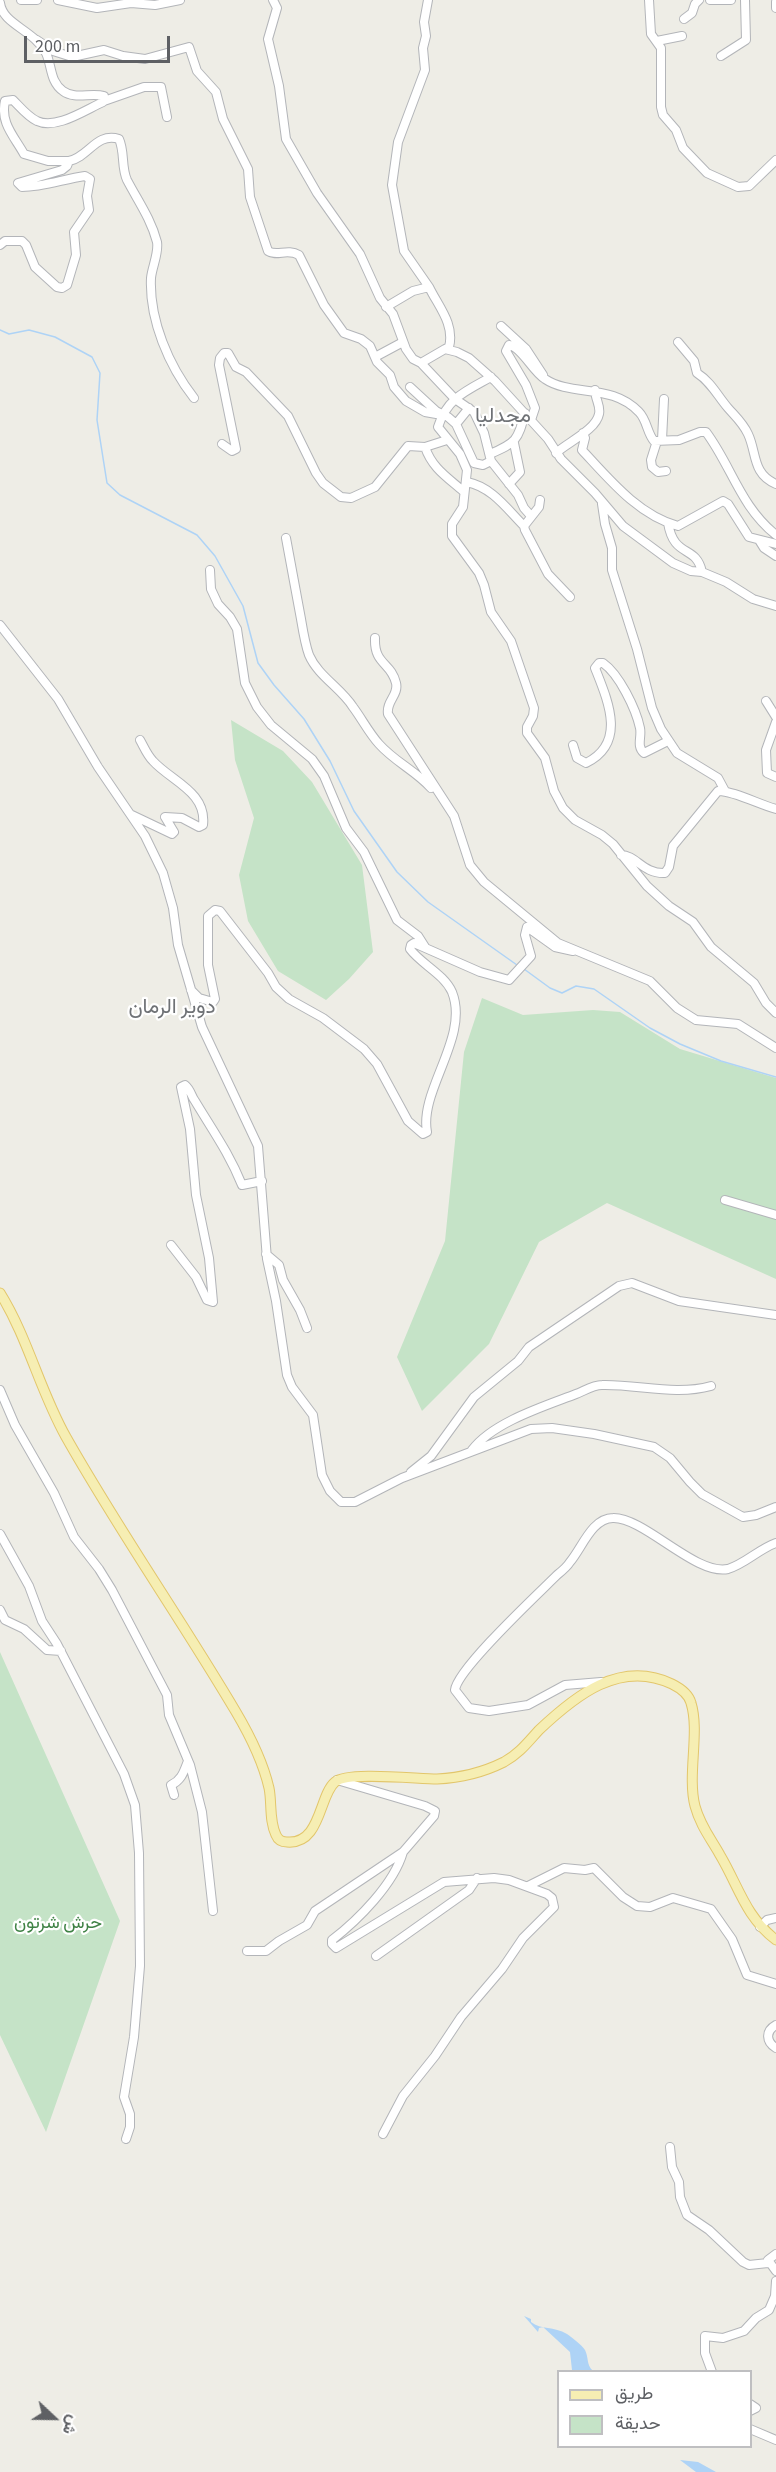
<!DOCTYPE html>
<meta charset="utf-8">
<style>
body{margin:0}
#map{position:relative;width:776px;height:2472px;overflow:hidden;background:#eeede6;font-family:"Source Sans 3",Vazirmatn,sans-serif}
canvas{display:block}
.legend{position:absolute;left:557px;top:2370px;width:195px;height:78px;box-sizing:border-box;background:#fff;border:2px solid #bfbfc1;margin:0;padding:8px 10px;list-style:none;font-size:18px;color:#5e6064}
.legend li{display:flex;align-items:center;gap:12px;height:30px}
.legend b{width:30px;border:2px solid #bfbfc1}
.north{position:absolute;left:24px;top:2388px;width:60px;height:60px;-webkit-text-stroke:4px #fff;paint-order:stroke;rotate:112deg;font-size:16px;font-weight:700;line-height:24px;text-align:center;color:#5e6064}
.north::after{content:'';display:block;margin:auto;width:21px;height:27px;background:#5e6064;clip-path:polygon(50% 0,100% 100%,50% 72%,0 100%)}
.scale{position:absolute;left:24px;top:36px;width:146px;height:27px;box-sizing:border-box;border:3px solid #5e6064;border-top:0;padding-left:8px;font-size:18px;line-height:21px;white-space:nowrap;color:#5e6064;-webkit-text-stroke:4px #fff;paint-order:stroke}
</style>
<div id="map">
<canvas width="776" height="2472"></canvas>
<ul class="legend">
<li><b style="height:8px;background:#f6eeb3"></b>طريق</li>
<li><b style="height:16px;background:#c5e3c7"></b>حديقة</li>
</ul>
<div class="north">ش</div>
<div class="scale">200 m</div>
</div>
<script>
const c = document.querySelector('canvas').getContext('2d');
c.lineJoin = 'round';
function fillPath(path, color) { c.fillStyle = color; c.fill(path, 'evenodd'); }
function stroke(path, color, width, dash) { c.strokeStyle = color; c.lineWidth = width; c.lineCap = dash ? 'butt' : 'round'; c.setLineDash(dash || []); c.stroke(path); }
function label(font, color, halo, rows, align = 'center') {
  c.font = font + ' "Source Sans 3",Vazirmatn,sans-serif'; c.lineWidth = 4.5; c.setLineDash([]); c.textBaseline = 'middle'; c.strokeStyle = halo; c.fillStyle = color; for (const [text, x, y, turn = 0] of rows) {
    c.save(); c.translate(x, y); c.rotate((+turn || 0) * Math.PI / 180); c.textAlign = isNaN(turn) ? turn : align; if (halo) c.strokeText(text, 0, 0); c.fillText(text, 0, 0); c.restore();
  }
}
fillPath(new Path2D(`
 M 231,720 L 283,751 L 312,782 L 362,865 L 373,952 L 349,979 L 326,1000 L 278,971 L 248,921 L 239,875 L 254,818 L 235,760 Z
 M 482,998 L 523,1015 L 593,1010 L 620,1012 L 680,1049 L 776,1078 L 776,1279 L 607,1203 L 539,1242 L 489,1344 L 422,1411 L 397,1357 L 445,1241 L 464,1052 Z
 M 0,1652 L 120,1921 L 46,2132 L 0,2035 Z`), '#c5e3c7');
fillPath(new Path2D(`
 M 524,2316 L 531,2319 L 531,2322 C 541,2330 554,2326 567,2334 C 571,2337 582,2345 585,2350 C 589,2358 586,2364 593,2371 L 572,2370 L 570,2352 L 543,2327 L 539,2328 L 538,2332 Z
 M 680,2460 L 698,2462 L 716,2472 L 696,2472 Z`), '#aed3f6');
stroke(new Path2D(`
 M 0,330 L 9,334 L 29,330 L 55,337 L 92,357 L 100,373 L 97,420 L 107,483 L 120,495 L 197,535 L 215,556 L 243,606 L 258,663 L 274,685 L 304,719 L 330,761 L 354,811 L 397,872 L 428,902 L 517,965
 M 524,969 L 550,988 L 562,993 L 576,986 L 594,989 L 650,1028 L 680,1044 L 721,1061 L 776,1077`), '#aed3f6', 1.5);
const minor = new Path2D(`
 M 21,0 L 37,0
 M 58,0 L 97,8 L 131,3 L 155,5 L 180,0
 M 273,0 L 277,8 L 268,39 L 279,86 L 286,139 L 317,193 L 360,254 L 380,298 L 393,314 L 406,349 L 413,359 L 421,363 L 445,349 L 457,352 L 469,358 L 495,381 L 548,439 L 561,459 L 595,493 L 623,526 L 673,563 L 691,571 L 702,572 L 726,582 L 753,599 L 776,606
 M 428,0 L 424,22 L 426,36 L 423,48 L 425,70 L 398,142 L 392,185 L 404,251 L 429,287
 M 649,0 L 651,34 L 661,48 L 661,107 L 663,115 L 676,130 L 683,148 L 707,173 L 738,187 L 749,186 L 776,160
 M 710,0 L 731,0
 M 776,2 L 776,8
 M 0,3 C 3,25 33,29 46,53 C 52,66 50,82 63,91 C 75,100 91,92 104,96 L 103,102 C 85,110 56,130 37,121 C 28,117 20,107 13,100 L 5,101 C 0,123 14,136 24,154 L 48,161 L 69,161
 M 684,19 L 692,13 L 695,4 L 699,0
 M 37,40 L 53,51 L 72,57 L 104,50 L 123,56 L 145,59 L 189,47 L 197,71 L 216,92 L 223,119 L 248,169 L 250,197 L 268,251 C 277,257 287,248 299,255 L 324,305 L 344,333 L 361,339 L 370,346 L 377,362 L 390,375 L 394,387 L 406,401 L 425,412 L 442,415
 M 657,41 L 682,36
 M 721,56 L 746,40 L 745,0
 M 104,101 L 144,87 L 161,87 L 167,117
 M 0,245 L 5,241 L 22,241 L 26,245 L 35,267 L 57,287 L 62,288 L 67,285 L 76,255 L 74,232 L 89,210 L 87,196 L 90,179 L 85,176 C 64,179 43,187 22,187 L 18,183 L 62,170 L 67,166 L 69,161 C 89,157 96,132 119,139 C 125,152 121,167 127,180 C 138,201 151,219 157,242 C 159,253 152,267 151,278 C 149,320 169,366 194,398
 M 386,307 L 413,291 L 429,287 C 438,306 455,324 449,347 L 445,349
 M 501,326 L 526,349 L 543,375
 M 678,342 L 694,361 L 697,373 C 711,382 717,395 728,408 C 735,416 743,423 748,434 C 757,453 752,474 776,484
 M 375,357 L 403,342
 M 421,363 L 455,399 L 474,412 L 484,433 L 491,461 L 518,495 L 524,508 L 531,516
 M 491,377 C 466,391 447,398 438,427 L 460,454 L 467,470 L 463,507 L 452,524 L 452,536 L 479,573 L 484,585 L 491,612 L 511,641 L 534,708 L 533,716 L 527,727 L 527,733 L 545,758 L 554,791 L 563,808 L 575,820 L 602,835 L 613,844 L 647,886 L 669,906 L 693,922 L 711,947 L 754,983 L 766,1003 L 776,1013
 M 410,387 L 436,411 L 448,417 L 456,424 L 474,463 L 483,465 L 491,461
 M 531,420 L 535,408 L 526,385 L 506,351 L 509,345 C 521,346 533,372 545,379 C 572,397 612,383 639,412 C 647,420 647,433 654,441 L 679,440 L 700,432 L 706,432 C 732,467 740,506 776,535
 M 456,424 L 469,408
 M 583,433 L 585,438 L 582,450 C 609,479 638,515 678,526 L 723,501 L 728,504 L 749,537 L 776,544
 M 662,440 L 664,399
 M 657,441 L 651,460 L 652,467 L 658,472 L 666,471
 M 222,444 L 232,451 L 236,449 L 219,365 L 220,358 L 224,353 L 228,353 L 236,367 L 246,372 L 288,416 L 316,473 L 323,483 L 341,497 L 351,498 L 375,487 L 408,446 L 425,447 L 447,440
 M 425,447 C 432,468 447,477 463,491
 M 556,453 C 568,442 596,430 599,414 C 601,406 595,399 595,390
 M 490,454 C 516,443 518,440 525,413
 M 467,482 C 492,487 507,509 524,526
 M 509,484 L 520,472 L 514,443
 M 540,500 L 539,507 L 524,526 L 525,530 L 548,574 L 570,597
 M 602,504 L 605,524 L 612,548 L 612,570 L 637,649 L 652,708 L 661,729 L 677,753 L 718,778 L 725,791
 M 668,523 C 674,559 696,544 702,572
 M 286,538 C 291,565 296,592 301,619 C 303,631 305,644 309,655 C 318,676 341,688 353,707 C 362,719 369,733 379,744 C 395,762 416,771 431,788
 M 759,540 L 764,548 L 776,556
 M 210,570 L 211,589 L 218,604 L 230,617 L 237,629 L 245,683 L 257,707 L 271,725 L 312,759 L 324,776 L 346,828 L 364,852 L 397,920 L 418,936 L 425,947
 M 0,625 L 58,699 L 98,767 L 145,836 L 163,873 L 173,908 L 178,945 L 202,1027 L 258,1146 L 267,1259 L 276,1301 L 287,1375 L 292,1387 L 313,1415 L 322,1475 L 330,1491 L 341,1502 L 355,1502 L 402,1478 L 531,1429 L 552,1428 L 594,1434 L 654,1447 L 670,1458 L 690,1482 L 702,1494 L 743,1517 L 756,1515 L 776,1507
 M 375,638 C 374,665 391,662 396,683 C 399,695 386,701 388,714 L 454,816 L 470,865 L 484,882 L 558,943 L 650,981 L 677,1008 L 696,1020 L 738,1024 L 776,1048
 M 766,701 L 776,717
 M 776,722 L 766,750 L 767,773 L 776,777
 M 573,745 L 577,758 L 586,763 C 627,743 608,701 595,668 L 599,663 L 603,663 C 619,674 636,709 640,728 C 642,737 636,746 644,753 L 668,741
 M 132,815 L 172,834 L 174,832 L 165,817 L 182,818 L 199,827 L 203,825 C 207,792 171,781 153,761 C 147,755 144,747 140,740
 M 621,855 C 636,855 643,874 665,873 L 669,867 L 673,846 L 718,791 C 731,790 761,805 776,809
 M 191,990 L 199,998 L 213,1002 L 215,999 L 208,965 L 208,916 L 215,910 L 220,911 L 268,973 L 276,987 L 289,999 L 323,1018 L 364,1049 L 377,1064 L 408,1121 L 423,1134 L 427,1132 C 419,1090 470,1037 452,992 C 444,974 421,964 410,949 L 411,945 L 414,943 L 480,972 L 509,980 L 531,956 L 525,935 L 527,927 L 555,947 L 573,951
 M 725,1200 L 776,1215
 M 171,1245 L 196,1277 L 207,1300 L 213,1302 L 209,1258 L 196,1195 L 190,1129 L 181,1087 L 185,1085 C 191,1090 191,1096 195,1101 C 213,1131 229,1153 242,1185 L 262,1181
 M 266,1254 L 279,1265 L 283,1280 L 300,1310 L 307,1328
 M 0,1390 L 15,1425 L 54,1493 L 74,1537 L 99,1569 L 112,1590 L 167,1695 L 169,1715 L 190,1765 L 202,1812 L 213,1911
 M 472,1450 C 493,1422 545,1406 576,1394 C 584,1391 593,1385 602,1385 C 638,1384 675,1396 711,1386
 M 411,1472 L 431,1456 L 474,1397 L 518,1361 L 529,1347 L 619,1286 L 632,1283 L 679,1301 L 776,1315
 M 0,1534 L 29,1586 L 42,1621 L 57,1644 L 124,1774 L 135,1805 L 139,1853 L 140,1966 L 134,2037 L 124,2097 L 130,2114 L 130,2127 L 126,2139
 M 0,1610 L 5,1620 L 24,1629 L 47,1650 L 61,1651
 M 601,1682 L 565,1685 L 528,1705 L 489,1711 L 469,1708 L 455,1690 C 457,1669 539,1593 557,1575 C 562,1571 567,1567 570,1562 C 582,1548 592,1518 613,1518 C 644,1517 696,1576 728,1569 C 745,1564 759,1549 776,1543
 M 174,1795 L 171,1785 C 182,1780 184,1771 188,1761
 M 528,1886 L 564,1868 L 585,1870 L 594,1868 L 623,1897 L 637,1906 L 650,1907 L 673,1898 L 711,1909 L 732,1939 L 747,1975 L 776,1984
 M 760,1927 L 767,1920 L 776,1918
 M 247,1951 L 266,1951 L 279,1941 L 307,1925 L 315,1911 L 321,1907 L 403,1852 L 434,1816 L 435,1811 L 425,1806 L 337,1780
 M 376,1956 L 469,1890 L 477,1878
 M 776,2025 C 765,2031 766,2042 776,2048
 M 383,2134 L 403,2096 L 435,2056 L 461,2017 L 502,1969 L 523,1938 L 554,1907 L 552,1898 L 547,1894 L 509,1880 L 494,1878 L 444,1882 L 336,1948 L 332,1944 L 332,1940 C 358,1920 394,1884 403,1852
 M 670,2147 L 672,2167 L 679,2182 L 680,2197 L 687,2215 L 709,2230 L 743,2262 L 749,2265 L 768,2263
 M 776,2254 L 768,2260 L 776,2271
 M 712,2372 L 705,2353 L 705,2336 L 723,2338 L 744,2331 L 756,2318 L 769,2310 L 775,2296 L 776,2281
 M 750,2404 L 756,2408 L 750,2411
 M 750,2429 L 776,2440`);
const major = new Path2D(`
 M 0,1293 C 28,1338 40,1391 66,1437 C 119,1531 181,1619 236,1712 C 249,1734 263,1762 269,1788 C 272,1802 269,1821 276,1835 C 278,1840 282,1842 287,1842 C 321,1845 319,1795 335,1782 C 348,1771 417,1779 437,1779 C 459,1778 484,1772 504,1762 C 519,1754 528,1742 539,1730 C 575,1696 620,1659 672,1684 C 680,1688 689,1695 691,1703 C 700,1732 687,1775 695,1806 C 700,1825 711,1839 720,1855 C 739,1887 745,1916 776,1940`);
stroke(minor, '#b3b5b9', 10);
stroke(major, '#e2c66b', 11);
stroke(minor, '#fff', 8);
stroke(major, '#f6eeb3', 9);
label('18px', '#3f8245', '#fff', [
 ["حرش شرتون",58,1924]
]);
label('21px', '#6f7276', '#fff', [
 ["مجدليا",503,417],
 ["دوير الرمان",172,1008]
]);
</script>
